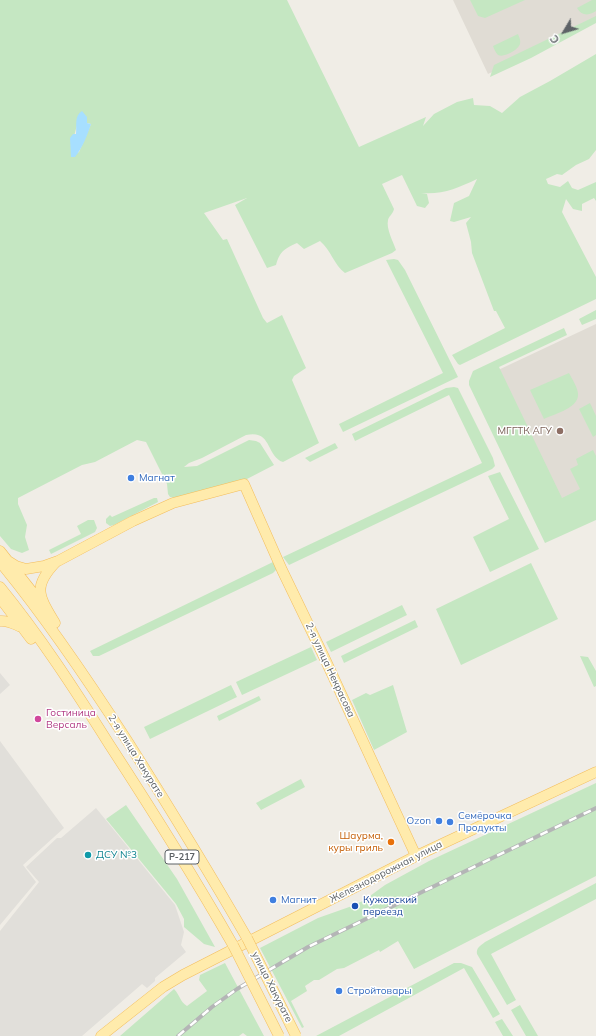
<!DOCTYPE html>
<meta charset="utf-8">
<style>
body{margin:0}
#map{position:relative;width:596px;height:1036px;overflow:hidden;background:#f0ede6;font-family:Mulish,sans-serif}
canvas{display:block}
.north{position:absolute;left:544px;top:12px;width:40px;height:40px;-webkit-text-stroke:3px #fff;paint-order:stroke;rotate:232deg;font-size:11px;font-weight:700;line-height:16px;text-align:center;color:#5d6266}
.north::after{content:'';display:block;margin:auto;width:14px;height:18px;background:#5d6266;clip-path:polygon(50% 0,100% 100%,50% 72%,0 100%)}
</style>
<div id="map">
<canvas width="596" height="1036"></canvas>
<div class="north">С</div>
</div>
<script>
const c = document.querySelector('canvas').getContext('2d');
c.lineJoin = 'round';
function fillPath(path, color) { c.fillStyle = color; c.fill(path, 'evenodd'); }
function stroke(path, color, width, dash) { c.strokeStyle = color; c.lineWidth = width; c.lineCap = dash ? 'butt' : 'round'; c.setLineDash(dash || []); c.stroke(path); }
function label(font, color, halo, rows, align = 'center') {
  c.font = font + ' Mulish,sans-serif'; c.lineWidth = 3; c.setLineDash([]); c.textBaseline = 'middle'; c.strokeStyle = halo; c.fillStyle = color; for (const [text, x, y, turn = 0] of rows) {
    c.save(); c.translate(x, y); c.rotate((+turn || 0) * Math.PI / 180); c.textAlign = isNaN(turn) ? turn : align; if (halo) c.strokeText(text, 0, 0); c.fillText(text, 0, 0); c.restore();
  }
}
fillPath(new Path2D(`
 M 0,673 L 10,685 L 0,694 Z
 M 0,741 L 64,828 L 23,865 L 36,882 L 0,925 Z
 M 96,808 L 175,905 L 184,932 L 181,945 L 186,952 L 155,978 L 155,981 L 147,988 L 142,984 L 82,1036 L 0,1036 L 0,931 L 39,882 L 26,867 L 57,838 L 61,838 Z`), '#e1dfda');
fillPath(new Path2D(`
 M 453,0 L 596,0 L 596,22 L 488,74 Z
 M 596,324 L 596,491 L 561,507 L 496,371 Z`), '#e0dcd4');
fillPath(new Path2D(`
 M 0,0 L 287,0 L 359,147 L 426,117 L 423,126 L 434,114 L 457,102 L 473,98 L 474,105 L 490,106 L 502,113 L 520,97 L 550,81 L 596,54 L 596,150 L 589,159 L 576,165 L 562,175 L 557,174 L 546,179 L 548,184 L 560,187 L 568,181 L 572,188 L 578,190 L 596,182 L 596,201 L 594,198 L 582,204 L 582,211 L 573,209 L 566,199 L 562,212 L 596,277 L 596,299 L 460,365 L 458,364 L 452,355 L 505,328 L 496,311 L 494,311 L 472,253 L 471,242 L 466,223 L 471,217 L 454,222 L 450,221 L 454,203 L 469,196 L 477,179 C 458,188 442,195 421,193 L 427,194 L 429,203 L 425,208 L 417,206 L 402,175 L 382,184 L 394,209 C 393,214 389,216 388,220 C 386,229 393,241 396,250 L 392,253 L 345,273 C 334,265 331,250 320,241 L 304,249 L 297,243 C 284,249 280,251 276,265 L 267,268 L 235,205 L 247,198 L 204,213 L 223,240 L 227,239 L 263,318 L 267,323 L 282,315 L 306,368 L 294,376 L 292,380 L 319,443 L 283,462 C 266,456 272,429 246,435 L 202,458 L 189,463 L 184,467 L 197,466 L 249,440 L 256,441 L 260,443 L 274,465 L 245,480 L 175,498 L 170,497 L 168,494 L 167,484 L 146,442 L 137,440 L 95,462 L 82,465 L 18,498 L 18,504 L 27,525 L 25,537 L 29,550 L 22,553 L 11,549 L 0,536 ZM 87,123 L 91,124 L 79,152 L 71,156 L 71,148 L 77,125 Z
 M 470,0 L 525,0 L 485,18 L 478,16 Z
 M 592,0 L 596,0 L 596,11 C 588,16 582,16 577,8 Z
 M 596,16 L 596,23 L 531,58 L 490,77 L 494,65 Z
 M 518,34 C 519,37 521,40 520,44 C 518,50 504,58 498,55 C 496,53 494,49 493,46 Z
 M 394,259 L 398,260 L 405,270 L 458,377 L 343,432 L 339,424 L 443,373 L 386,260 Z
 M 596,310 L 596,319 L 582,325 L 579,319 Z
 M 564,328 L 567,335 L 499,367 L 562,498 L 580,489 L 570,469 L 578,465 L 576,459 L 593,450 L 596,456 L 596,520 L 545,543 L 469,385 L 469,381 L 473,371 Z
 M 569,373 C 572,379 577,386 578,393 C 580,408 554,414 544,419 L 530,390 Z
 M 454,387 L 458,388 L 493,458 L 495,466 L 492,469 L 289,565 L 283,557 L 482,463 L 449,395 L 355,441 L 352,434 L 446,388 Z
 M 590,403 L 596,416 L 596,435 L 593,437 L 579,409 Z
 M 335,443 L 338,448 L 310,462 L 305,458 Z
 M 500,472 L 539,549 L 490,572 L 473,537 L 509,519 L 488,476 Z
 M 154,498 L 157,498 L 158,502 L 114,525 L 110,526 L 106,523 L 106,519 L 110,515 L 112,517 Z
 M 88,520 L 94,520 L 97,528 L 95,532 L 51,554 L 49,550 L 81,534 L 77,526 Z
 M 273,562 L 277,569 L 273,573 L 99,656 L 93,656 L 90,651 Z
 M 531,563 L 558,619 L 461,665 L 436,609 Z
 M 402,605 L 407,615 L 331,652 L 326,642 Z
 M 415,620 L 418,627 L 344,663 L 341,656 Z
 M 311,647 L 317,660 L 242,695 L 236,682 Z
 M 580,656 L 588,657 L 596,671 L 596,686 L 594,687 Z
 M 231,685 L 237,697 L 150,739 L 144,727 Z
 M 393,685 L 407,732 L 374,750 L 352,700 L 366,693 L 370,695 Z
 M 259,696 L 261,700 L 219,721 L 217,716 Z
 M 301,779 L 305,787 L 261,810 L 256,803 Z
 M 596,783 L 596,876 L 414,969 L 398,941 L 380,952 L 379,950 L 344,968 L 337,969 L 319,980 L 314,980 L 305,986 L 307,991 L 291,1001 L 304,1027 L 302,1028 L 260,948 L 318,918 L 352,906 L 354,910 L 360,907 L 358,903 L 363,901 L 385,885 L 429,861 Z
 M 126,805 L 177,879 L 215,947 L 204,944 L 184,927 L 184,919 L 176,904 L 106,819 Z
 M 596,883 L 596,899 L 491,954 L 516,1000 L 507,1005 L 477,954 C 476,948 480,946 485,942 Z
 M 225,963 L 264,1036 L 247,1036 L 243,1033 L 239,1036 L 120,1036 L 174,989 C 180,995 180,1002 187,1006 L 207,991 L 199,980 L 200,975 Z
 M 454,963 L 461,963 L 472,967 L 500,1014 L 493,1018 L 464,968 L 339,1036 L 316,1036 Z
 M 520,1005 L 538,1036 L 526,1036 L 511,1010 Z
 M 502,1019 L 513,1036 L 503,1036 L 495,1022 Z`), '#c5e7c2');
fillPath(new Path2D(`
 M 82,111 L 87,117 L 87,123 L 91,124 C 87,136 83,147 75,157 L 71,157 L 70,138 L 73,134 L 76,134 C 77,125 74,116 82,111 Z`), '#a7dfff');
const major = new Path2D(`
 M 0,551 L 41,603
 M 8,561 L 16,566 L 26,569 L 44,566 L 58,561 L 133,521 L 173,503 L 244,484 L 282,570 L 325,659 L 416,856
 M 0,562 C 47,619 88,680 128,742 C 169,807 209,872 247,938
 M 0,587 C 40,636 75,690 109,744 C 152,810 194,877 233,945
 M 0,598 L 31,639
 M 0,621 C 8,620 14,624 21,627
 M 55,623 C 39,596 32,587 56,562
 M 101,1036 L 163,987 L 183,975 L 416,856 L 596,772`);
stroke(major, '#f3bd5c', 11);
stroke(major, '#ffebac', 10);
const rail = new Path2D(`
 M 178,1036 L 212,1007 L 237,989 L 308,947 L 596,808`);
stroke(rail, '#b4b5b6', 4);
stroke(rail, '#fff', 2.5, [8]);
const majorBridge = new Path2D(`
 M 247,938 L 296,1036
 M 233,945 L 279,1036`);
stroke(majorBridge, '#f3bd5c', 11, []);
stroke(majorBridge, '#ffebac', 10);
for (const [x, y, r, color] of [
 [560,431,4,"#8d6e63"],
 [131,478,4,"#3f7fe0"],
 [38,719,4,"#d1479c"],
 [439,821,4,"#3f7fe0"],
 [450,822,4,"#3f7fe0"],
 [391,842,4,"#e8710a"],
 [88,855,4,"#0f9aa8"],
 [273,900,4,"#3f7fe0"],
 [355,906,4,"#1a4fb4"],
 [339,991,4,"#3f7fe0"]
]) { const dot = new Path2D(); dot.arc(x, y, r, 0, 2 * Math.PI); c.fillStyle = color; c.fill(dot); stroke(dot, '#fff', 1.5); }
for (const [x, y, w] of [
 [182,857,34]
]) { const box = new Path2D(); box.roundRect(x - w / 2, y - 7, w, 14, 3); c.fillStyle = '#fff'; c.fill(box); stroke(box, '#5d6266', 1); }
label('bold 9px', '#5d6266', null, [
 ["Р-217",182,857]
]);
label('10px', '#785e54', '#fff', [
 ["МГГТК АГУ",552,431]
], 'right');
label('10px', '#366cbe', '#fff', [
 ["Магнат",139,478],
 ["Семёрочка",458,816],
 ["Продукты",458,828],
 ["Ozon",431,821,"right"],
 ["Магнит",281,900],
 ["Стройтовары",347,991]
], 'left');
label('10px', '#5d6266', '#fff', [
 ["2-я улица Некрасова",330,670,65],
 ["2-я улица Хакурате",136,756,58],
 ["Железнодорожная улица",386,872,-27],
 ["улица Хакурате",272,987,63]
]);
label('10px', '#b23c85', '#fff', [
 ["Гостиница",46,713],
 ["Версаль",46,725]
], 'left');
label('10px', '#c56008', '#fff', [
 ["Шаурма,",383,836],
 ["куры гриль",383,848]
], 'right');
label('10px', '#0d838f', '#fff', [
 ["ДСУ №3",96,855]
], 'left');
label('10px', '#164399', '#fff', [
 ["Кужорский",363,900],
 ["переезд",363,912]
], 'left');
</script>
